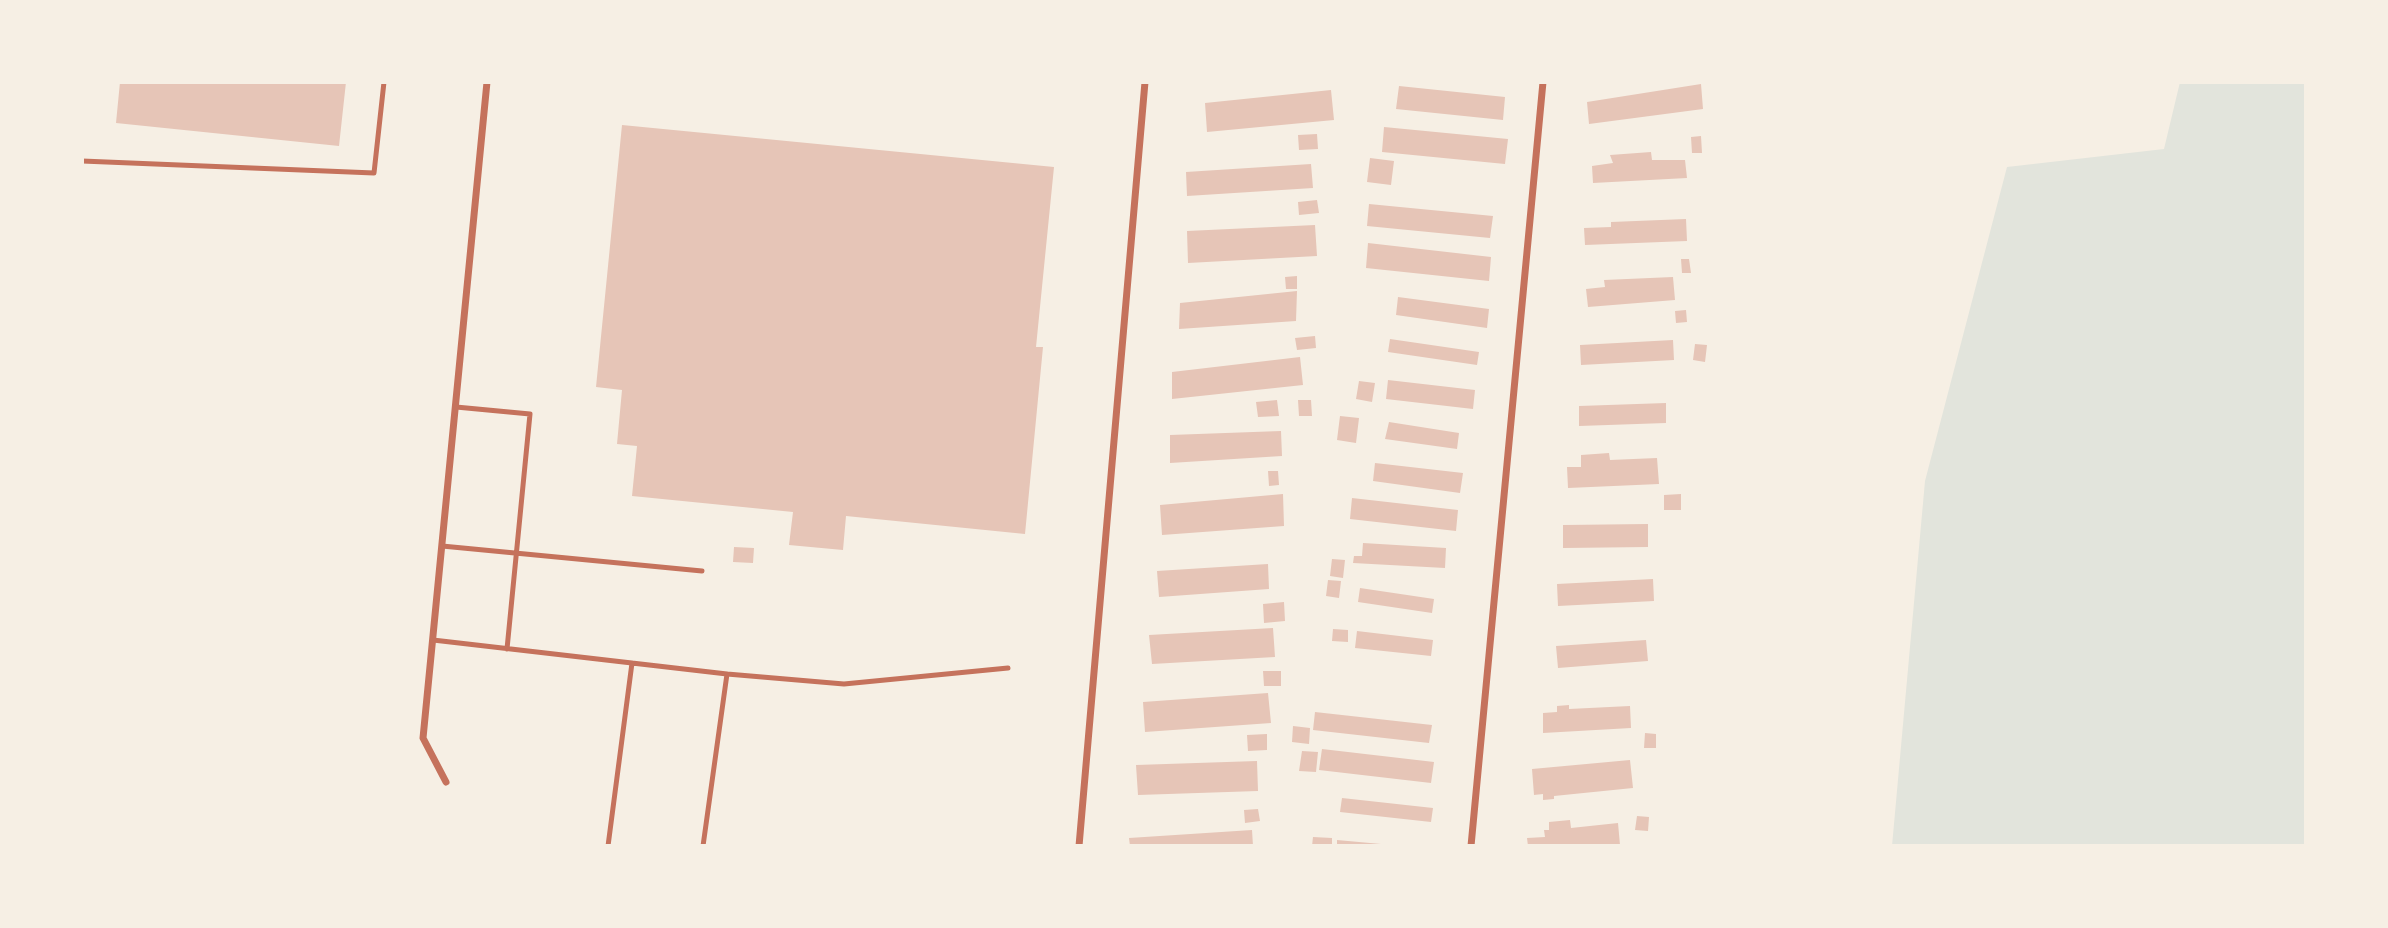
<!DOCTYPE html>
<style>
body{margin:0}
#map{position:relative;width:2388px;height:928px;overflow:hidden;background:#f6efe4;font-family:Karla,sans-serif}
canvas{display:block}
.frame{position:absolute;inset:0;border:84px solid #f6efe4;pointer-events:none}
</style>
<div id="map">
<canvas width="2388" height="928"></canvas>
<div class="frame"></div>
</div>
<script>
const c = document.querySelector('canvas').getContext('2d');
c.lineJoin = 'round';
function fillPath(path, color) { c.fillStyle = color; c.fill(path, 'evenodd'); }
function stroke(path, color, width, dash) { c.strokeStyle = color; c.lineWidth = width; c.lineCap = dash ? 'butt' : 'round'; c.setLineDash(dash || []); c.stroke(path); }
fillPath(new Path2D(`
 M 2180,82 L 2306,82 L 2306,846 L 1892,846 L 1925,481 L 2007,167 L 2164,149 Z`), '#e2e4dc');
fillPath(new Path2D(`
 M 120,82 L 346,82 L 339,146 L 116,123 Z
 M 1701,84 L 1703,109 L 1589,124 L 1587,102 Z
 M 1399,86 L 1505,97 L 1503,120 L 1396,109 Z
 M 1331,90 L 1334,120 L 1207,132 L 1205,103 Z
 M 622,125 L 1054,167 L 1036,347 L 1043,347 L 1025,534 L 846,516 L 843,550 L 789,545 L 793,512 L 632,496 L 637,446 L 617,444 L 622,390 L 596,387 Z
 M 1384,127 L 1508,139 L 1505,164 L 1382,152 Z
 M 1317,134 L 1318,149 L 1299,150 L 1298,135 Z
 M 1701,136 L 1702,153 L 1692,153 L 1691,137 Z
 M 1651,152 L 1652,160 L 1685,160 L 1687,178 L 1593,183 L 1592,166 L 1613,163 L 1610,155 Z
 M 1370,158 L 1394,161 L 1391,185 L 1367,182 Z
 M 1311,164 L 1313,188 L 1187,196 L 1186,172 Z
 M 1317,200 L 1319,213 L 1299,215 L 1298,202 Z
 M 1369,204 L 1493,216 L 1490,238 L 1367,226 Z
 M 1686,219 L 1687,241 L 1585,245 L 1584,228 L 1611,227 L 1611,222 Z
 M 1315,225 L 1317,256 L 1188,263 L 1187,231 Z
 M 1368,243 L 1491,257 L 1489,281 L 1366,268 Z
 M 1681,259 L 1689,259 L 1691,273 L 1682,273 Z
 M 1297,276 L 1297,289 L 1286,289 L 1285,277 Z
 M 1673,277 L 1675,300 L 1588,307 L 1586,289 L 1605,287 L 1604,280 Z
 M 1297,291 L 1296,321 L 1179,329 L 1180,303 Z
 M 1398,297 L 1489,309 L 1487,328 L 1396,315 Z
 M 1686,310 L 1687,322 L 1676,323 L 1675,311 Z
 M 1315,336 L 1316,348 L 1297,350 L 1295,338 Z
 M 1390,339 L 1479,352 L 1477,365 L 1388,352 Z
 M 1673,340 L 1674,360 L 1581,365 L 1580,345 Z
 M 1695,344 L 1707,345 L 1705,362 L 1693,360 Z
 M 1300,357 L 1303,385 L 1172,399 L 1172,372 Z
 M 1388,380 L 1475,390 L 1473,409 L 1386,399 Z
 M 1359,381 L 1375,383 L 1372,402 L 1356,399 Z
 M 1277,400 L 1279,416 L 1258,417 L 1256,402 Z
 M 1298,400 L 1311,400 L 1312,416 L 1299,416 Z
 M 1666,403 L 1666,423 L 1579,426 L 1579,406 Z
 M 1340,416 L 1359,418 L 1356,443 L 1337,440 Z
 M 1389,422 L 1459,433 L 1457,449 L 1385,439 Z
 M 1281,431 L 1282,456 L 1170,463 L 1170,435 Z
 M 1609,453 L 1610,460 L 1657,458 L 1659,484 L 1568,488 L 1567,467 L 1581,467 L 1581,455 Z
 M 1375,463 L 1463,473 L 1460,493 L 1373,481 Z
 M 1268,471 L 1278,471 L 1279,485 L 1269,486 Z
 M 1283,494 L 1284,526 L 1162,535 L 1160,505 Z
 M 1681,494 L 1681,510 L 1664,510 L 1664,495 Z
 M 1352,498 L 1458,510 L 1456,531 L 1350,519 Z
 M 1648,524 L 1648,547 L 1563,548 L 1563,525 Z
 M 1363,543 L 1446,548 L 1445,568 L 1353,563 L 1354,556 L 1362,556 Z
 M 734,547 L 754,548 L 753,563 L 733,562 Z
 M 1332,559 L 1345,560 L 1343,578 L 1330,576 Z
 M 1268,564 L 1269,589 L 1159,597 L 1157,571 Z
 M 1653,579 L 1654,601 L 1558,606 L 1557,584 Z
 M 1328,580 L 1341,581 L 1339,598 L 1326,596 Z
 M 1360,588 L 1434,599 L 1432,613 L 1358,602 Z
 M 1284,602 L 1285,621 L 1264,623 L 1263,604 Z
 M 1273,628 L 1275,657 L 1152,664 L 1149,635 Z
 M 1333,629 L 1348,630 L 1348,642 L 1332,641 Z
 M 1357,631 L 1433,640 L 1431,656 L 1355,648 Z
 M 1646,640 L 1648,661 L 1558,668 L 1556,646 Z
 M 1263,671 L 1281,671 L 1281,686 L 1264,686 Z
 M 1268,693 L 1271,723 L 1145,732 L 1143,702 Z
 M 1569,705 L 1569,709 L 1630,706 L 1631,728 L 1543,733 L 1543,713 L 1557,712 L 1557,706 Z
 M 1315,712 L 1432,725 L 1429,743 L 1313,730 Z
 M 1293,726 L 1310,728 L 1309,744 L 1292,742 Z
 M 1645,733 L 1656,734 L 1656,748 L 1644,748 Z
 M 1267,734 L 1267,750 L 1248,751 L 1247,735 Z
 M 1322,749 L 1434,762 L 1431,783 L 1319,770 Z
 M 1302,751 L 1318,752 L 1316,772 L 1299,771 Z
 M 1630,760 L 1633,788 L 1554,796 L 1554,799 L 1543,800 L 1543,794 L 1534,795 L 1532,769 Z
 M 1257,761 L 1258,791 L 1138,795 L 1136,765 Z
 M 1342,798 L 1433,808 L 1431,822 L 1340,812 Z
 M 1258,809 L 1260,821 L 1245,823 L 1244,810 Z
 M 1637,816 L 1649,817 L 1648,831 L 1635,830 Z
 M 1570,820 L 1571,828 L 1618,823 L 1620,845 L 1528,846 L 1527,838 L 1545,837 L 1544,830 L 1549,830 L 1549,822 Z
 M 1252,830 L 1253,846 L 1130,846 L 1129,838 Z
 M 1313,837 L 1332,838 L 1332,846 L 1312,846 Z
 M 1337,840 L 1381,844 L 1381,846 L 1337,846 Z`), '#e6c5b7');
stroke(new Path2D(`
 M 82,161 L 374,173 L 384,82
 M 456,407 L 530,414 L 507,649
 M 442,546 L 702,571
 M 433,640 L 727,674 L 844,684 L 1008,668
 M 608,846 L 632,663
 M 703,846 L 727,674`), '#c5725c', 5);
stroke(new Path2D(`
 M 446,782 L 423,738 L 487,82
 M 1079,846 L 1145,82
 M 1471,846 L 1543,82`), '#c5725c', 7);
</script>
